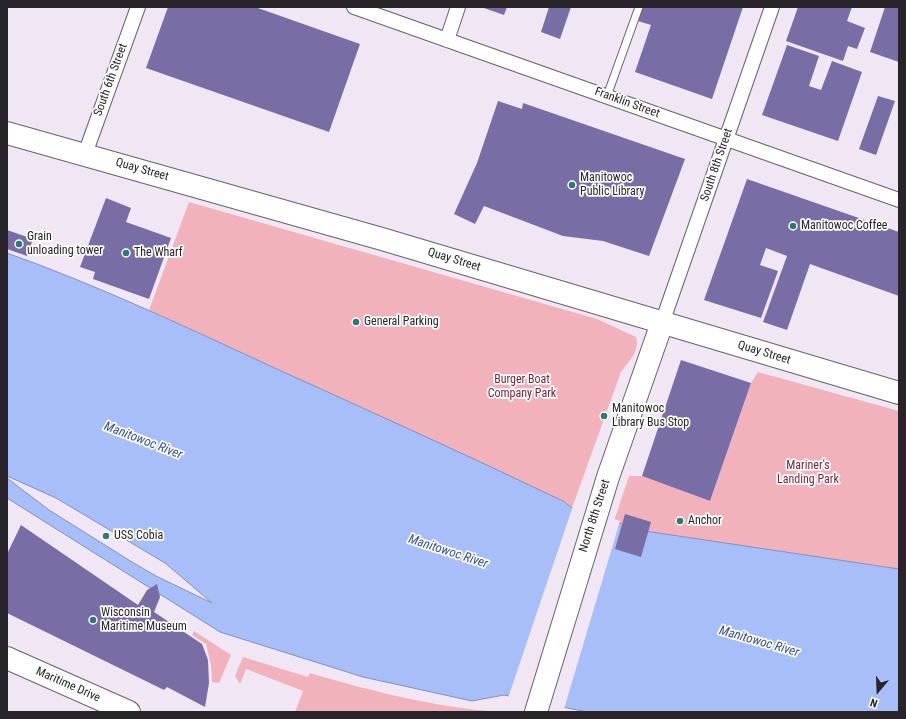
<!DOCTYPE html>
<style>
body{margin:0}
#map{position:relative;width:906px;height:719px;overflow:hidden;background:#f1e7f4;font-family:"Roboto Condensed",sans-serif}
canvas{display:block}
.frame{position:absolute;inset:0;border:8px solid #282429;pointer-events:none}
.north{position:absolute;left:858px;top:671px;width:40px;height:40px;-webkit-text-stroke:3px #fff;paint-order:stroke;rotate:199deg;font-size:11px;font-weight:700;line-height:16px;text-align:center;color:#282429}
.north::after{content:'';display:block;margin:auto;width:14px;height:18px;background:#282429;clip-path:polygon(50% 0,100% 100%,50% 72%,0 100%)}
</style>
<div id="map">
<canvas width="906" height="719"></canvas>
<div class="frame"></div>
<div class="north">N</div>
</div>
<script>
const c = document.querySelector('canvas').getContext('2d');
c.lineJoin = 'round';
function fillPath(path, color) { c.fillStyle = color; c.fill(path, 'evenodd'); }
function stroke(path, color, width, dash) { c.strokeStyle = color; c.lineWidth = width; c.lineCap = dash ? 'butt' : 'round'; c.setLineDash(dash || []); c.stroke(path); }
function label(font, color, halo, rows, align = 'center') {
  c.font = font + ' "Roboto Condensed",sans-serif'; c.lineWidth = 3.5; c.setLineDash([]); c.textBaseline = 'middle'; c.strokeStyle = halo; c.fillStyle = color; for (const [text, x, y, turn = 0] of rows) {
    c.save(); c.translate(x, y); c.rotate((+turn || 0) * Math.PI / 180); c.textAlign = isNaN(turn) ? turn : align; if (halo) c.strokeText(text, 0, 0); c.fillText(text, 0, 0); c.restore();
  }
}
fillPath(new Path2D(`
 M 189,202 L 597,319 L 636,337 C 640,352 629,361 621,372 L 572,508 L 563,501 L 149,310 Z
 M 758,372 L 899,411 L 899,569 L 645,531 L 614,521 L 629,476 L 642,476 L 710,501 L 751,383 Z
 M 194,631 L 231,655 L 219,683 L 212,682 L 211,665 L 206,644 L 192,635 Z
 M 243,657 L 308,677 L 310,673 C 371,691 444,710 508,712 L 295,712 L 303,691 L 246,669 L 240,684 L 235,676 Z`), '#f2b2bc');
const water = new Path2D(`
 M 7,253 C 100,286 190,329 279,370 C 374,413 469,456 563,501 L 572,508 L 645,531 L 899,569 L 899,712 L 587,712 L 504,695 L 472,701 L 363,677 L 220,632 L 7,498 L 7,478 L 49,510 L 132,562 L 156,576 L 212,603 L 165,563 L 56,498 L 7,476 Z`);
fillPath(water, '#a7bef9');
stroke(water, '#8190bb', 1);
fillPath(new Path2D(`
 M 573,506 L 620,521 L 564,709 L 508,698 Z`), '#f1e7f4');
fillPath(new Path2D(`
 M 168,7 L 255,7 L 360,44 L 329,132 L 146,68 Z
 M 481,7 L 507,7 L 504,15 Z
 M 549,7 L 571,7 L 560,39 L 541,32 Z
 M 643,7 L 743,7 L 712,99 L 635,72 L 651,25 L 638,21 Z
 M 798,7 L 852,7 L 847,21 L 865,28 L 857,49 L 848,46 L 843,61 L 786,41 Z
 M 885,7 L 899,7 L 899,62 L 870,52 Z
 M 787,45 L 819,56 L 809,86 L 821,90 L 832,61 L 862,72 L 838,141 L 762,115 Z
 M 878,96 L 895,101 L 876,155 L 859,149 Z
 M 498,101 L 522,109 L 523,103 L 685,159 L 649,256 L 603,241 L 563,236 L 484,206 L 475,224 L 454,214 L 477,163 Z
 M 747,179 L 899,232 L 899,296 L 810,264 L 787,330 L 763,322 L 787,256 L 766,248 L 760,265 L 778,271 L 761,318 L 704,300 Z
 M 106,198 L 131,208 L 126,222 L 171,238 L 149,299 L 93,279 L 95,272 L 80,267 Z
 M 7,230 L 33,239 L 27,256 L 7,249 Z
 M 681,360 L 751,383 L 710,501 L 642,476 Z
 M 625,514 L 651,522 L 641,557 L 615,549 Z
 M 21,525 L 138,605 L 147,590 L 157,584 L 160,597 L 154,612 L 202,644 L 208,660 L 209,683 L 205,707 L 167,687 L 164,690 L 7,613 L 7,554 Z`), '#796da6');
const service = new Path2D(`
 M 607,96 L 639,7`);
const minor = new Path2D(`
 M 354,7 L 899,200
 M 447,40 L 458,7
 M 85,154 L 138,7
 M 662,323 L 772,7`);
const primary = new Path2D(`
 M 7,133 L 382,239 L 899,393
 M 7,658 L 129,712
 M 536,712 L 608,477 L 662,323`);
stroke(service, '#69616c', 9);
stroke(minor, '#69616c', 16);
stroke(primary, '#69616c', 24);
stroke(service, '#fff', 7);
stroke(minor, '#fff', 14);
stroke(primary, '#fff', 22);
for (const [x, y, r, color] of [
 [572,185,4,"#2e7875"],
 [793,226,4,"#2e7875"],
 [19,244,4,"#2e7875"],
 [126,253,4,"#2e7875"],
 [356,322,4,"#2e7875"],
 [604,416,4,"#2e7875"],
 [680,521,4,"#2e7875"],
 [106,536,4,"#2e7875"],
 [93,620,4,"#2e7875"]
]) { const dot = new Path2D(); dot.arc(x, y, r, 0, 2 * Math.PI); c.fillStyle = color; c.fill(dot); stroke(dot, '#fff', 1.5); }
label('12px', '#282429', '#fff', [
 ["South 6th Street",111,80,-70],
 ["Franklin Street",627,103,20],
 ["South 8th Street",717,165,-71],
 ["Quay Street",142,170,16],
 ["Quay Street",454,260,17],
 ["Quay Street",764,353,17],
 ["North 8th Street",595,516,-72],
 ["Maritime Drive",68,685,24]
]);
label('12px', '#282429', '#fff', [
 ["Manitowoc",580,178],
 ["Public Library",580,192],
 ["Manitowoc Coffee",801,226],
 ["Grain",27,237],
 ["unloading tower",27,251],
 ["The Wharf",134,253],
 ["General Parking",364,322],
 ["Manitowoc",612,409],
 ["Library Bus Stop",612,423],
 ["Anchor",688,521],
 ["USS Cobia",114,536],
 ["Wisconsin",101,613],
 ["Maritime Museum",101,627]
], 'left');
label('12px', '#78243a', '#fff', [
 ["Burger Boat",522,380],
 ["Company Park",522,394],
 ["Mariner's",808,466],
 ["Landing Park",808,480]
]);
label('italic 13px', '#385096', '#fff', [
 ["Manitowoc River",143,441,21],
 ["Manitowoc River",448,552,18],
 ["Manitowoc River",759,642,16]
]);
</script>
